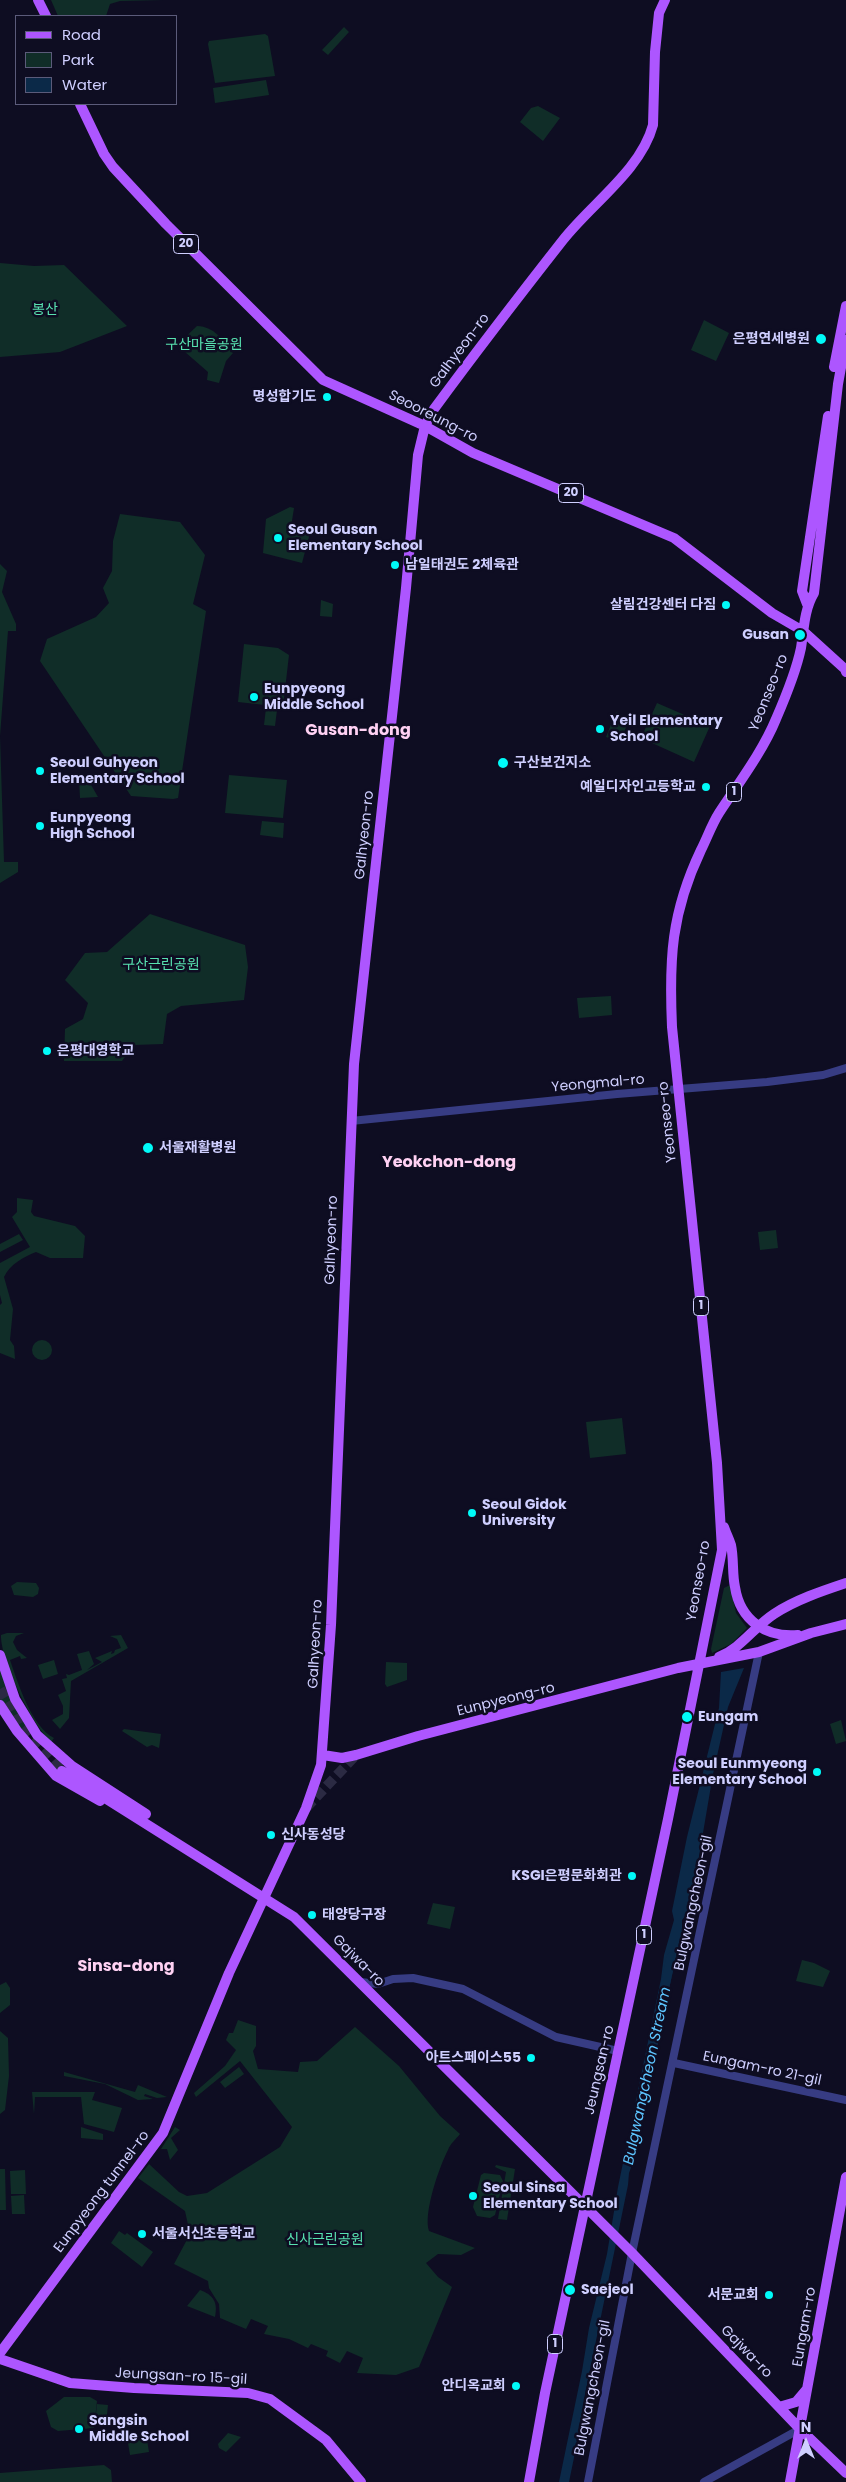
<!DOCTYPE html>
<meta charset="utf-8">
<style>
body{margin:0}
#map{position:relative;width:846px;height:2482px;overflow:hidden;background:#0e0d22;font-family:Poppins,sans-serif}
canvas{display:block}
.legend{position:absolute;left:15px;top:15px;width:162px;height:90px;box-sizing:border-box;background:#0e0d22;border:1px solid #5b5b7a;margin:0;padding:6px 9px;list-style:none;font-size:15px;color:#cfcfff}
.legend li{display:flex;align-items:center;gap:10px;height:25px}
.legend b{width:25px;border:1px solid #5b5b7a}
.north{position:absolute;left:781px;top:2417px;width:50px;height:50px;-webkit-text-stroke:4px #0e0d22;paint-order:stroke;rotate:0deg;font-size:14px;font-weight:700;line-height:20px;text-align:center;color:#cfcfff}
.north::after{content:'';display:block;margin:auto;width:18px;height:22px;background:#cfcfff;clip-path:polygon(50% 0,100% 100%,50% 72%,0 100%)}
</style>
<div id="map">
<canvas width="846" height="2482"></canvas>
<ul class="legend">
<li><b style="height:6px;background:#ad56ff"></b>Road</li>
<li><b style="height:14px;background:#102d28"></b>Park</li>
<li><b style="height:14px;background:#0b2948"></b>Water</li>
</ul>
<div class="north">N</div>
</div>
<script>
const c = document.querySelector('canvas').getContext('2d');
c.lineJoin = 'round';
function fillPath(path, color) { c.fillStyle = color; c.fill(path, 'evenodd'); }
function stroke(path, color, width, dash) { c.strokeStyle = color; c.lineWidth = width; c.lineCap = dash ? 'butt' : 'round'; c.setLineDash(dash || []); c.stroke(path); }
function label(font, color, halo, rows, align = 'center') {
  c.font = font + ' Poppins,"Noto Sans KR",sans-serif'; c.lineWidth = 5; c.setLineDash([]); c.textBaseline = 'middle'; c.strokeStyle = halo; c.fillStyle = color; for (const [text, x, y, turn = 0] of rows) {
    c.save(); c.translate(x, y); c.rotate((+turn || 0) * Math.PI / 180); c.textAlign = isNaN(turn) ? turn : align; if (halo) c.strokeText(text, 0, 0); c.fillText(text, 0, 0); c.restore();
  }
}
fillPath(new Path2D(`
 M 51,0 L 164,0 L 120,1 L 110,4 L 106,16 L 58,16 Z
 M 344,27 L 349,32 L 328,55 L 322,50 Z
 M 265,34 L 268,36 L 275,76 L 215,83 L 208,44 L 209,41 Z
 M 266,80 L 269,95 L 215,103 L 213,88 Z
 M 538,106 L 560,118 L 543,141 L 520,122 L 531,108 Z
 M 0,263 L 34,266 L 64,265 L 127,326 L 60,352 L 0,357 Z
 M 704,320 L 729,333 L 716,361 L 691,350 Z
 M 197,326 C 215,327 222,339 233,353 L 226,361 L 219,383 L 207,380 L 208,372 L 177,345 Z
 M 290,507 L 294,508 L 291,527 L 310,533 L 302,563 L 263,553 L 266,519 Z
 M 120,514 L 180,522 L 205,555 L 193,604 L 206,611 L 178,798 L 173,799 L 131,796 L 40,661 L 47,639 L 96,617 L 109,603 L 103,588 L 112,571 L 113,541 Z
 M 0,564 L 7,571 L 2,592 L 16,624 L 16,631 L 8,631 L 0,736 L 4,862 L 18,862 L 18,872 L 0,883 Z
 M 321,600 L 333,604 L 332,617 L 320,616 Z
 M 244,644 L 278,648 L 289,655 L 283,707 L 238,702 Z
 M 657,703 L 710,726 L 694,762 L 641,738 Z
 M 266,708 L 277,710 L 275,726 L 264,725 Z
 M 616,712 L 630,718 L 620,742 L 606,737 Z
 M 229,775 L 287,780 L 283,818 L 225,813 Z
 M 79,779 L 90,783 L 98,797 L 80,798 Z
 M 262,821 L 284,823 L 283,838 L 260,835 Z
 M 150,914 L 245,945 L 248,967 L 244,1000 L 181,1006 L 167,1014 L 163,1044 L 134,1045 L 122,1061 L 64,1061 L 65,1029 L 83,1019 L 88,1003 L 65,980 L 85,953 L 107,952 Z
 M 611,996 L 612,1015 L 579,1018 L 577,998 Z
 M 17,1198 L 33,1200 L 31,1212 L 34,1216 L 75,1226 L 85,1236 L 83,1258 L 50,1258 L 36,1252 C 25,1256 9,1265 4,1277 L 13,1309 L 10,1340 L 14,1346 L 15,1359 L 0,1353 L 0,1305 L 2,1303 L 0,1295 L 0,1263 L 30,1247 L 12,1217 L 17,1212 Z
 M 776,1230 L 778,1248 L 760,1250 L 758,1232 Z
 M 19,1234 L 23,1240 L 0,1252 L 0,1244 Z
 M32 1350a10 10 0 1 1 20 0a10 10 0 1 1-20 0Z
 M 622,1418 L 626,1454 L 590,1458 L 586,1422 Z
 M 17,1582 L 36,1583 L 39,1588 L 38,1594 L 33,1597 L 14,1595 L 11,1586 Z
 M 730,1585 L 736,1613 L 747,1628 L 731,1644 L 712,1653 L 711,1649 L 724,1588 Z
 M 7,1633 L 24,1633 L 16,1636 L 13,1642 L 17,1650 L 27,1658 L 21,1659 L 20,1656 L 10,1660 C 18,1683 31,1726 54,1738 L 51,1742 C 33,1726 0,1660 1,1635 Z
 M 121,1635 L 128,1648 L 71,1681 L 69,1718 L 60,1729 L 52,1720 L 63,1714 L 63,1706 L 58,1695 L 66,1691 L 62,1679 L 67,1678 L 66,1674 L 69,1675 L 82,1670 L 77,1654 L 89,1651 L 94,1664 L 87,1670 L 102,1662 L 95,1658 L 112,1651 L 111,1654 L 114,1653 L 115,1650 L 121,1648 L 117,1639 L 110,1636 Z
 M 54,1660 L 58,1674 L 43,1679 L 38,1665 Z
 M 386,1662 L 407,1663 L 407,1680 L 387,1687 L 385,1684 Z
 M 0,1667 L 27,1724 L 25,1729 L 20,1729 L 0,1701 Z
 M 841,1720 L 846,1741 L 836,1744 L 830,1724 Z
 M 124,1729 L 161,1734 L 159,1748 L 152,1745 L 147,1747 L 122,1731 Z
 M 433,1903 L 455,1907 L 450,1929 L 427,1924 Z
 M 802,1960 L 814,1963 L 830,1971 L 823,1987 L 796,1981 Z
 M 6,1982 L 10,1988 L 10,2005 L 0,2013 L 0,1985 Z
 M 238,2020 L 256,2026 L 256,2046 L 253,2051 L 258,2069 L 298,2072 L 300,2062 L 317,2061 L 355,2027 L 399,2066 L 440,2116 L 460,2134 C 456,2139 450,2144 448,2150 C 439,2167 423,2214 429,2231 L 475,2248 L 461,2255 L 438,2254 L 426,2263 L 438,2277 L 452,2287 L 419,2367 L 396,2375 L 357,2373 L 363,2358 L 347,2351 L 340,2363 L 326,2356 L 328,2351 L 311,2344 L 308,2348 L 289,2339 L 264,2334 L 268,2326 L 251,2319 L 246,2329 L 220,2318 L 219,2304 L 209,2288 L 208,2281 L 174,2264 L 190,2234 L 185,2211 L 138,2178 L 149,2164 L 179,2192 L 187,2196 L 207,2193 L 280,2147 L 292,2127 L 240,2061 L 196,2097 L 194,2093 L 225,2066 L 236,2050 L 226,2040 L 229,2033 L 233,2033 Z
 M 0,2031 L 8,2038 L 9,2076 L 5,2110 L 0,2114 Z
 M 239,2067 L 244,2074 L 225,2088 L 220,2082 Z
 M 64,2072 L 135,2092 L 138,2085 L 167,2097 L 157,2098 L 145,2094 L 144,2096 L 153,2099 L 138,2100 L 105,2084 L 64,2076 Z
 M 32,2092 L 95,2092 L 92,2100 L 122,2108 L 114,2132 L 84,2124 L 81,2097 L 35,2097 L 34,2114 Z
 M 81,2127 L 103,2134 L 103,2140 L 81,2138 Z
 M 175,2127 L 180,2130 L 171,2138 L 178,2150 L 170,2160 L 167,2149 L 161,2149 Z
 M 496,2165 L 515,2169 L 507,2220 L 498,2219 L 506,2172 L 495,2167 Z
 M 0,2169 L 5,2169 L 6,2210 L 0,2210 Z
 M 25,2170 L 26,2194 L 11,2194 L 10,2171 Z
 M 484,2173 L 500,2175 L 503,2181 L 495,2215 L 490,2218 L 477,2216 L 473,2207 L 481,2175 Z
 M 24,2195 L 25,2214 L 12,2214 L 11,2196 Z
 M 119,2231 L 125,2235 L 127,2233 L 153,2252 L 142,2267 L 111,2243 Z
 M 200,2290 C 214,2295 218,2303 215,2317 L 187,2306 Z
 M 64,2397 L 90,2397 L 97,2401 L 94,2428 L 58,2431 L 51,2427 L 46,2411 Z
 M 97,2404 L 108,2405 L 106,2424 L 95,2423 Z
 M 228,2433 L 241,2437 L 226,2452 L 219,2448 L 218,2444 Z
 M 146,2434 L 149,2452 L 130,2455 L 127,2437 Z
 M 104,2465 L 111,2470 L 112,2482 L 0,2482 L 0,2473 Z`), '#102d28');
fillPath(new Path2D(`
 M 744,1668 L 728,1707 L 713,1774 L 696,1874 L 687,1914 L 682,1920 L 682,1932 L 658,2037 L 633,2162 L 629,2173 L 628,2185 L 584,2399 L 580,2438 L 577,2443 L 569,2482 L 559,2482 L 582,2371 L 589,2328 L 607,2254 L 618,2187 L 661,1979 L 664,1955 L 674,1920 L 672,1911 L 687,1837 L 719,1708 L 721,1672 Z`), '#0b2948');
stroke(new Path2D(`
 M 651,2055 L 671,1957`), '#0b2948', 9);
stroke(new Path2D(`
 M 0,1689 L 22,1728 L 62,1771
 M 306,1808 L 356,1755`), '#2b2a43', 10, [10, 5]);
stroke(new Path2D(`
 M 351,1121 L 617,1094 L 767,1082 L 823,1075 L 846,1068
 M 361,1982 L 378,1984 L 393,1979 L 413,1978 L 463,1989 L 556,2037 L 618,2051
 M 674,2063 L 846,2100
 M 588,2482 L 632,2253 L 759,1652
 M 704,2482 L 800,2429`), '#373c83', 8);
stroke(new Path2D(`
 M 38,0 L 46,16
 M 80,104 L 104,154 L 113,167 L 166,224 L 323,380 L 425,426 L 473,453 L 674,538 L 772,613 L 803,631 L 845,669 L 846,672
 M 834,367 L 846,306
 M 807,604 L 802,591 L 828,416
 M 724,1527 C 726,1533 729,1539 731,1545 C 734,1559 732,1574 735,1587 C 740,1620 766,1638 798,1635
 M 0,1655 L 15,1699 L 37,1735 L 72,1766 L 146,1814
 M 719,1657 C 741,1648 754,1627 774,1614 C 795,1600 822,1591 846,1583
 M 0,1705 L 17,1731 L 56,1776 L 100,1801
 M 323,1755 L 342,1758 L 356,1755 L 418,1736 L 678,1668 L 759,1652 L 811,1633 L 846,1624
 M 62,1771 L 294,1917 L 632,2253 L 800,2429 L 846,2473
 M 0,2353 L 163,2133 L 229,1973 L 306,1808 L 321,1765 L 331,1625 L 354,1064 L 406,588 L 418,455 L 425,426 L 434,409 C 476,352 519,296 563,240 C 591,204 641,170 653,125 L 655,52 L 659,13 L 665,0
 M 0,2359 L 70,2383 L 134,2388 L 248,2393 L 270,2399 L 326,2440 L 361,2482
 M 779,2407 L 796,2402 L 807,2389
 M 529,2482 L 545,2393 L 668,1819 L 722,1550 L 717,1463 L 672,1027 C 669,959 671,913 701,850 C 707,838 712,824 719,813 C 738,784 763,751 776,719 C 786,696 796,672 801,648 C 804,629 804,610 814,593 L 838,384 L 846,340
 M 790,2482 L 846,2177`), '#ad56ff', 10);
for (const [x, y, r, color] of [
 [821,339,6,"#00faf8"],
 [327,397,5,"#00faf8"],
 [278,538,5,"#00faf8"],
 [395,565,5,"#00faf8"],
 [726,605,5,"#00faf8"],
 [800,635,6,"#00faf8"],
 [254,697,5,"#00faf8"],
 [600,729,5,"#00faf8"],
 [503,763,6,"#00faf8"],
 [40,771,5,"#00faf8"],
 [706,787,5,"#00faf8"],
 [40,826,5,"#00faf8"],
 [47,1051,5,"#00faf8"],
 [148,1148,6,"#00faf8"],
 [472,1513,5,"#00faf8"],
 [687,1717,6,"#00faf8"],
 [817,1772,5,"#00faf8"],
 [271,1835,5,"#00faf8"],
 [632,1876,5,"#00faf8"],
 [312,1915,5,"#00faf8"],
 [531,2058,5,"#00faf8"],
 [473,2196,5,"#00faf8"],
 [142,2234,5,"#00faf8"],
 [570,2290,6,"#00faf8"],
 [769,2295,5,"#00faf8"],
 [516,2386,5,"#00faf8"],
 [79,2429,5,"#00faf8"]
]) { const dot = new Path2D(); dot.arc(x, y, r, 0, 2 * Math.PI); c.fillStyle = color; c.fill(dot); stroke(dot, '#0e0d22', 2); }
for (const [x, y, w] of [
 [186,244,25],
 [571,493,25],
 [734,792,15],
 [701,1306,15],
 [644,1935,15],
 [555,2344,15]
]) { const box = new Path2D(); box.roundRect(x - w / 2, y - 9.5, w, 19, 4); c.fillStyle = '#0e0d22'; c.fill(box); stroke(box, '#cfcfff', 1); }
label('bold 12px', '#cfcfff', null, [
 ["20",186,244],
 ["20",571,493],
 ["1",734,792],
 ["1",701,1306],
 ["1",644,1935],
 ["1",555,2344]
]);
label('14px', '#58e2b0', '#0e0d22', [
 ["봉산",45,310],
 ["구산마을공원",204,345],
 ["구산근린공원",161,965],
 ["신사근린공원",325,2240]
]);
label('bold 14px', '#cfcfff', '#0e0d22', [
 ["은평연세병원",810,339,"right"],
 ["명성합기도",317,397,"right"],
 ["Seoul Gusan",288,530],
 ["Elementary School",288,546],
 ["남일태권도 2체육관",405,565],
 ["살림건강센터 다짐",716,605,"right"],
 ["Gusan",789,635,"right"],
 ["Eunpyeong",264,689],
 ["Middle School",264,705],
 ["Yeil Elementary",610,721],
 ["School",610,737],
 ["Seoul Guhyeon",50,763],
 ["Elementary School",50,779],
 ["구산보건지소",514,763],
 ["예일디자인고등학교",696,787,"right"],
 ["Eunpyeong",50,818],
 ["High School",50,834],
 ["은평대영학교",57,1051],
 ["서울재활병원",159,1148],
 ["Seoul Gidok",482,1505],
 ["University",482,1521],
 ["Eungam",698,1717],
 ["Seoul Eunmyeong",807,1764,"right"],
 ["Elementary School",807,1780,"right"],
 ["신사동성당",281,1835],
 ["KSGI은평문화회관",622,1876,"right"],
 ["태양당구장",322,1915],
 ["아트스페이스55",521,2058,"right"],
 ["Seoul Sinsa",483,2188],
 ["Elementary School",483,2204],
 ["서울서신초등학교",152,2234],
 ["Saejeol",581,2290],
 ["서문교회",759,2295,"right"],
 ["안디옥교회",506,2386,"right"],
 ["Sangsin",89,2421],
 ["Middle School",89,2437]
], 'left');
label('14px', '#cfcfff', '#0e0d22', [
 ["Galhyeon-ro",460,351,-53],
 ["Seooreung-ro",433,417,27],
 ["Yeonseo-ro",769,693,-68],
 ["Galhyeon-ro",365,835,-84],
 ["Yeongmal-ro",598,1084,-5],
 ["Yeonseo-ro",668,1122,-96],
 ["Galhyeon-ro",332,1240,-88],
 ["Yeonseo-ro",699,1581,-80],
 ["Galhyeon-ro",316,1644,-87],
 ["Eunpyeong-ro",506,1700,-14],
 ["Bulgwangcheon-gil",694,1903,-78],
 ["Gajwa-ro",358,1961,45],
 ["Eungam-ro 21-gil",762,2069,12],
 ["Jeungsan-ro",600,2070,-77],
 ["Eunpyeong tunnel-ro",102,2192,-53],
 ["Eungam-ro",805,2327,-80],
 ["Gajwa-ro",746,2352,46],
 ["Jeungsan-ro 15-gil",181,2377,3],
 ["Bulgwangcheon-gil",593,2388,-79]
]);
label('italic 15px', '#5dc5ff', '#0e0d22', [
 ["Bulgwangcheon Stream",648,2076,-78]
]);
label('bold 16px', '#ffd1f3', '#0e0d22', [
 ["Gusan-dong",358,731],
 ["Yeokchon-dong",449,1163],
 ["Sinsa-dong",126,1967]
]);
</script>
